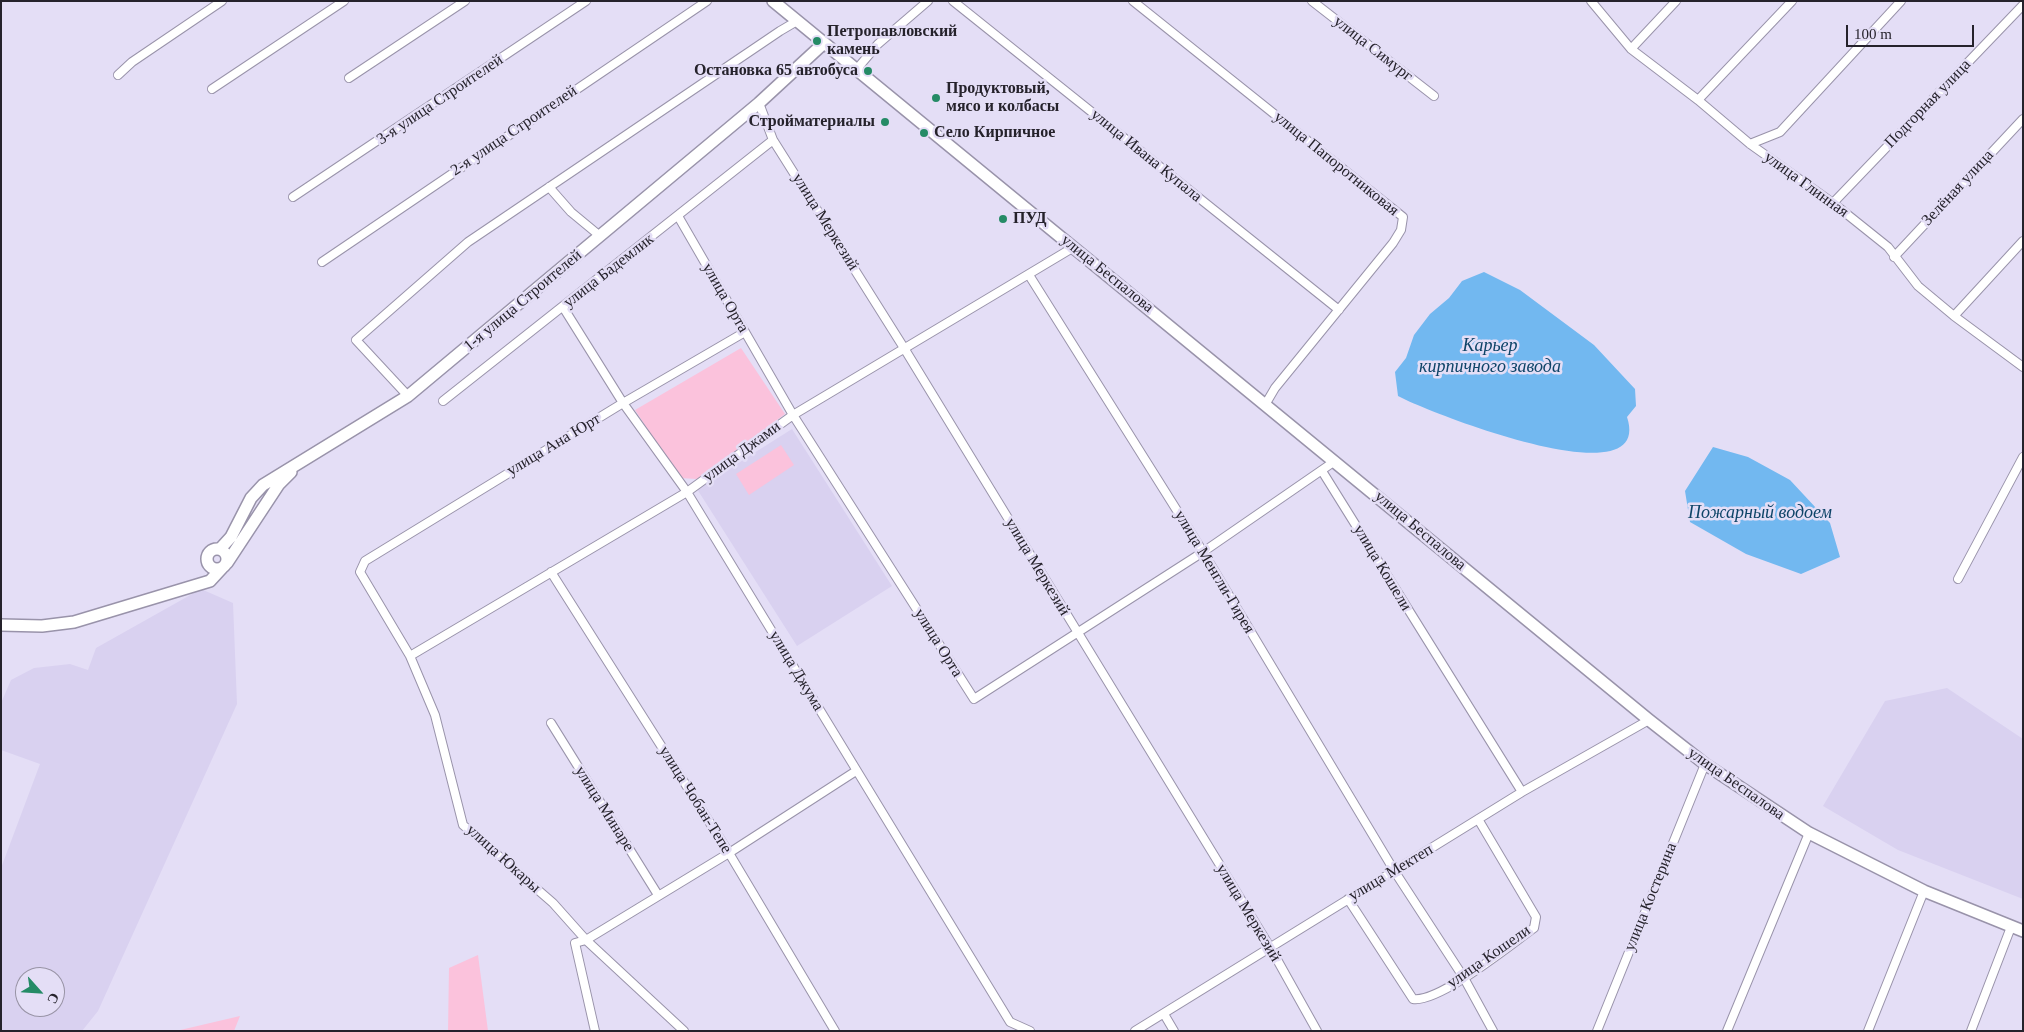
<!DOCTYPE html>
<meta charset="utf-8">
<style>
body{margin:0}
#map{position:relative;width:2024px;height:1032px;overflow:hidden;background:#e4def6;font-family:Georgia,serif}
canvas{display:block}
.frame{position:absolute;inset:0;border:2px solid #25222b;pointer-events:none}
.north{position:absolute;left:15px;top:967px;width:50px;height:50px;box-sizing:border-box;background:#e4def6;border:1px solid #9893a5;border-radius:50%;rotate:116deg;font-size:14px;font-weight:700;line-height:20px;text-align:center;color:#25222b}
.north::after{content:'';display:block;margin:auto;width:18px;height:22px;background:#258b66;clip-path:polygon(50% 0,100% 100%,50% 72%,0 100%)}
.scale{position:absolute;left:1846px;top:25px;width:128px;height:22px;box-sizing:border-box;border:2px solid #25222b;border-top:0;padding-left:6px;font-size:15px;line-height:18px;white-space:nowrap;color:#25222b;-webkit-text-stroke:4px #e4def6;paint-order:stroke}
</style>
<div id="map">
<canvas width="2024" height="1032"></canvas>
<div class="frame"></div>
<div class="north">С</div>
<div class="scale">100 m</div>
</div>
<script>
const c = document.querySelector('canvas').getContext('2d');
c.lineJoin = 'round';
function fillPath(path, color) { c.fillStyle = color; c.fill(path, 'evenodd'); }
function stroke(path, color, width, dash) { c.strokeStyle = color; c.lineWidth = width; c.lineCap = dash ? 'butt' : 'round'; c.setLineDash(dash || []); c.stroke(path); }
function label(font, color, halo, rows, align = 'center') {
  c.font = font + ' Georgia,serif'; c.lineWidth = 5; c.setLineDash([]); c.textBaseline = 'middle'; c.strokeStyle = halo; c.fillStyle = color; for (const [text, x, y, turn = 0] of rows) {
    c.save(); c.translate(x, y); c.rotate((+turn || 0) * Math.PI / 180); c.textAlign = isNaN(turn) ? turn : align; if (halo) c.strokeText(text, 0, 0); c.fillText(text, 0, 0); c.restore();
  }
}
fillPath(new Path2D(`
 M 792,429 L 892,586 L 797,646 L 697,489 Z
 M 201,589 L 233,603 L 237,704 L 98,1011 L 82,1031 L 1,1031 L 1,868 L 40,764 L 1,750 L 1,703 L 11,680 L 34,668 L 70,664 L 88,670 L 96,648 ZM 25,977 L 55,977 L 55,1007 L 25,1007 Z
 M 1947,688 L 2023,739 L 2023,899 L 1898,850 L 1823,806 L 1885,701 Z`), '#d9d1f0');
fillPath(new Path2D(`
 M 741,348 L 785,414 L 697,479 L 680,478 L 635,410 Z
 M 781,445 L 794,465 L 749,495 L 736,474 Z
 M 478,955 L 488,1031 L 448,1031 L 449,968 Z
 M 240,1016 L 234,1031 L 176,1031 Z`), '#fbc2dc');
fillPath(new Path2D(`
 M 1484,272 L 1520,290 L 1594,345 L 1635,389 L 1636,406 L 1627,417 C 1655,502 1425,411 1398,396 L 1395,372 L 1406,358 L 1414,335 L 1430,314 L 1449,298 L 1462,281 Z
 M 1713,447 L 1748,457 L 1790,480 L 1830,523 L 1840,557 L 1801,574 L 1746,554 L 1690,522 L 1685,491 Z`), '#72b8f0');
const street = new Path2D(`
 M 953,1 L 1339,310
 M 1133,1 L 1403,217 L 1401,230 L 1393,243 L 1275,388 L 1265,405
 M 1312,1 L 1434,96
 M 1591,1 L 1631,49 L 1698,100 L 1750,144 L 1833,203 L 1888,247 L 1918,286 L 1954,316 L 2023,367
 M 1631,49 L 1676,1
 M 856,70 L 878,44 L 928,1
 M 118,75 L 132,62 L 222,1
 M 349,78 L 465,1
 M 212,89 L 344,1
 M 1698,100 L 1792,1
 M 759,103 L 773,140 L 904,348 L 1270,947 L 1317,1031
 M 1750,144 L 1780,132 L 1901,1
 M 549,187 L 571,212 L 600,236
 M 293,197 L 586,1
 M 1833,203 L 2023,5
 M 678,216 L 793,415 L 974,699 L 1203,552 L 1335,461
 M 1894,257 L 2023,119
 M 322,262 L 707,1
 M 1029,275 L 1203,552 L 1395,872 L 1464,978 L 1493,1031
 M 563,307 L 623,403 L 687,492 L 1010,1022 L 1030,1031
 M 1954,316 L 2023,241
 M 408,396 L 356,340 L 468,242 L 780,31 L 797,21
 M 443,401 L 773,140
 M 1322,471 L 1522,792
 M 551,572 L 729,853 L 835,1031
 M 1958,579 L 2023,457
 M 410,656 L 687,492 L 793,415 L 1074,247
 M 551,723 L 658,895
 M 1348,899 L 1413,999 C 1439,1003 1510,945 1534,928 L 1536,917 L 1478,819
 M 1164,1014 L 1174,1031
 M 595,1031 L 575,943 L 586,940 L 729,853 L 856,771
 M 684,1031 L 586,940 L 553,903 L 463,825 L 435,715 L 410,656 L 360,572 L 365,561 L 623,403 L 745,332
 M 1135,1031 L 1522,792 L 1649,720
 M 1597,1031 L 1705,764
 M 1727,1031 L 1809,833
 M 1868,1031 L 1924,891
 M 1971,1031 L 2011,927`);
const secondary = new Path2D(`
 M 773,1 L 1649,720 L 1705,764 L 1809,833 L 1924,891 L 2023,931
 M207 559a10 10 0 1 1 20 0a10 10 0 1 1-20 0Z
 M 220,549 L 231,537 L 251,498 L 263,485 L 408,396 L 759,103 L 824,43
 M 227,563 L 279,484 L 291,472
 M 1,625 L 42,626 L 74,622 L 210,581 L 222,568`);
stroke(street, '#9993aa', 10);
stroke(secondary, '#9993aa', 14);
stroke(street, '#fff', 8);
stroke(secondary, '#fff', 11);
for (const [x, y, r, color] of [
 [817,41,5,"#258b66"],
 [868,71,5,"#258b66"],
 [936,98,5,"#258b66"],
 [885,122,5,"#258b66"],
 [924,133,5,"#258b66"],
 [1003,219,5,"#258b66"]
]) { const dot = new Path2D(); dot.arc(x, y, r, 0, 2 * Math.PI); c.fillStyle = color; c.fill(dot); stroke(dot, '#e4def6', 2); }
label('bold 16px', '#25222b', '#e4def6', [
 ["Петропавловский",827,32],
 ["камень",827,50],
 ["Остановка 65 автобуса",858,71,"right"],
 ["Продуктовый,",946,89],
 ["мясо и колбасы",946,107],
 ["Стройматериалы",875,122,"right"],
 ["Село Кирпичное",934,133],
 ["ПУД",1013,219]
], 'left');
label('16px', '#25222b', '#e4def6', [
 ["улица Симург",1373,49,38],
 ["3-я улица Строителей",440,100,-34],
 ["Подгорная улица",1928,104,-46],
 ["2-я улица Строителей",514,131,-34],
 ["улица Ивана Купала",1146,156,39],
 ["улица Папоротниковая",1336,164,39],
 ["улица Глинная",1806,185,36],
 ["Зелёная улица",1958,188,-47],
 ["улица Меркезий",825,222,58],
 ["улица Бадемлик",609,271,-38],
 ["улица Беспалова",1107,274,39],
 ["улица Орта",725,298,60],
 ["1-я улица Строителей",523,301,-40],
 ["улица Ана Юрт",554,445,-31],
 ["улица Джами",742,452,-36],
 ["улица Беспалова",1420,531,40],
 ["улица Меркезий",1037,567,59],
 ["улица Кошели",1382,568,59],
 ["улица Менгли-Гирея",1214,572,59],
 ["улица Орта",938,643,58],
 ["улица Джума",796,671,59],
 ["улица Беспалова",1736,784,35],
 ["улица Чобан-Тепе",695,800,58],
 ["улица Минаре",604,809,58],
 ["улица Юкары",503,859,42],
 ["улица Мектеп",1391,873,-31],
 ["улица Костерина",1651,897,-68],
 ["улица Меркезий",1248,913,59],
 ["улица Кошели",1489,957,-35]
]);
label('italic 18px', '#0e4468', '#e4def6', [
 ["Карьер",1490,346],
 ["кирпичного завода",1490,367],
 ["Пожарный водоем",1760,513]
]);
</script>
